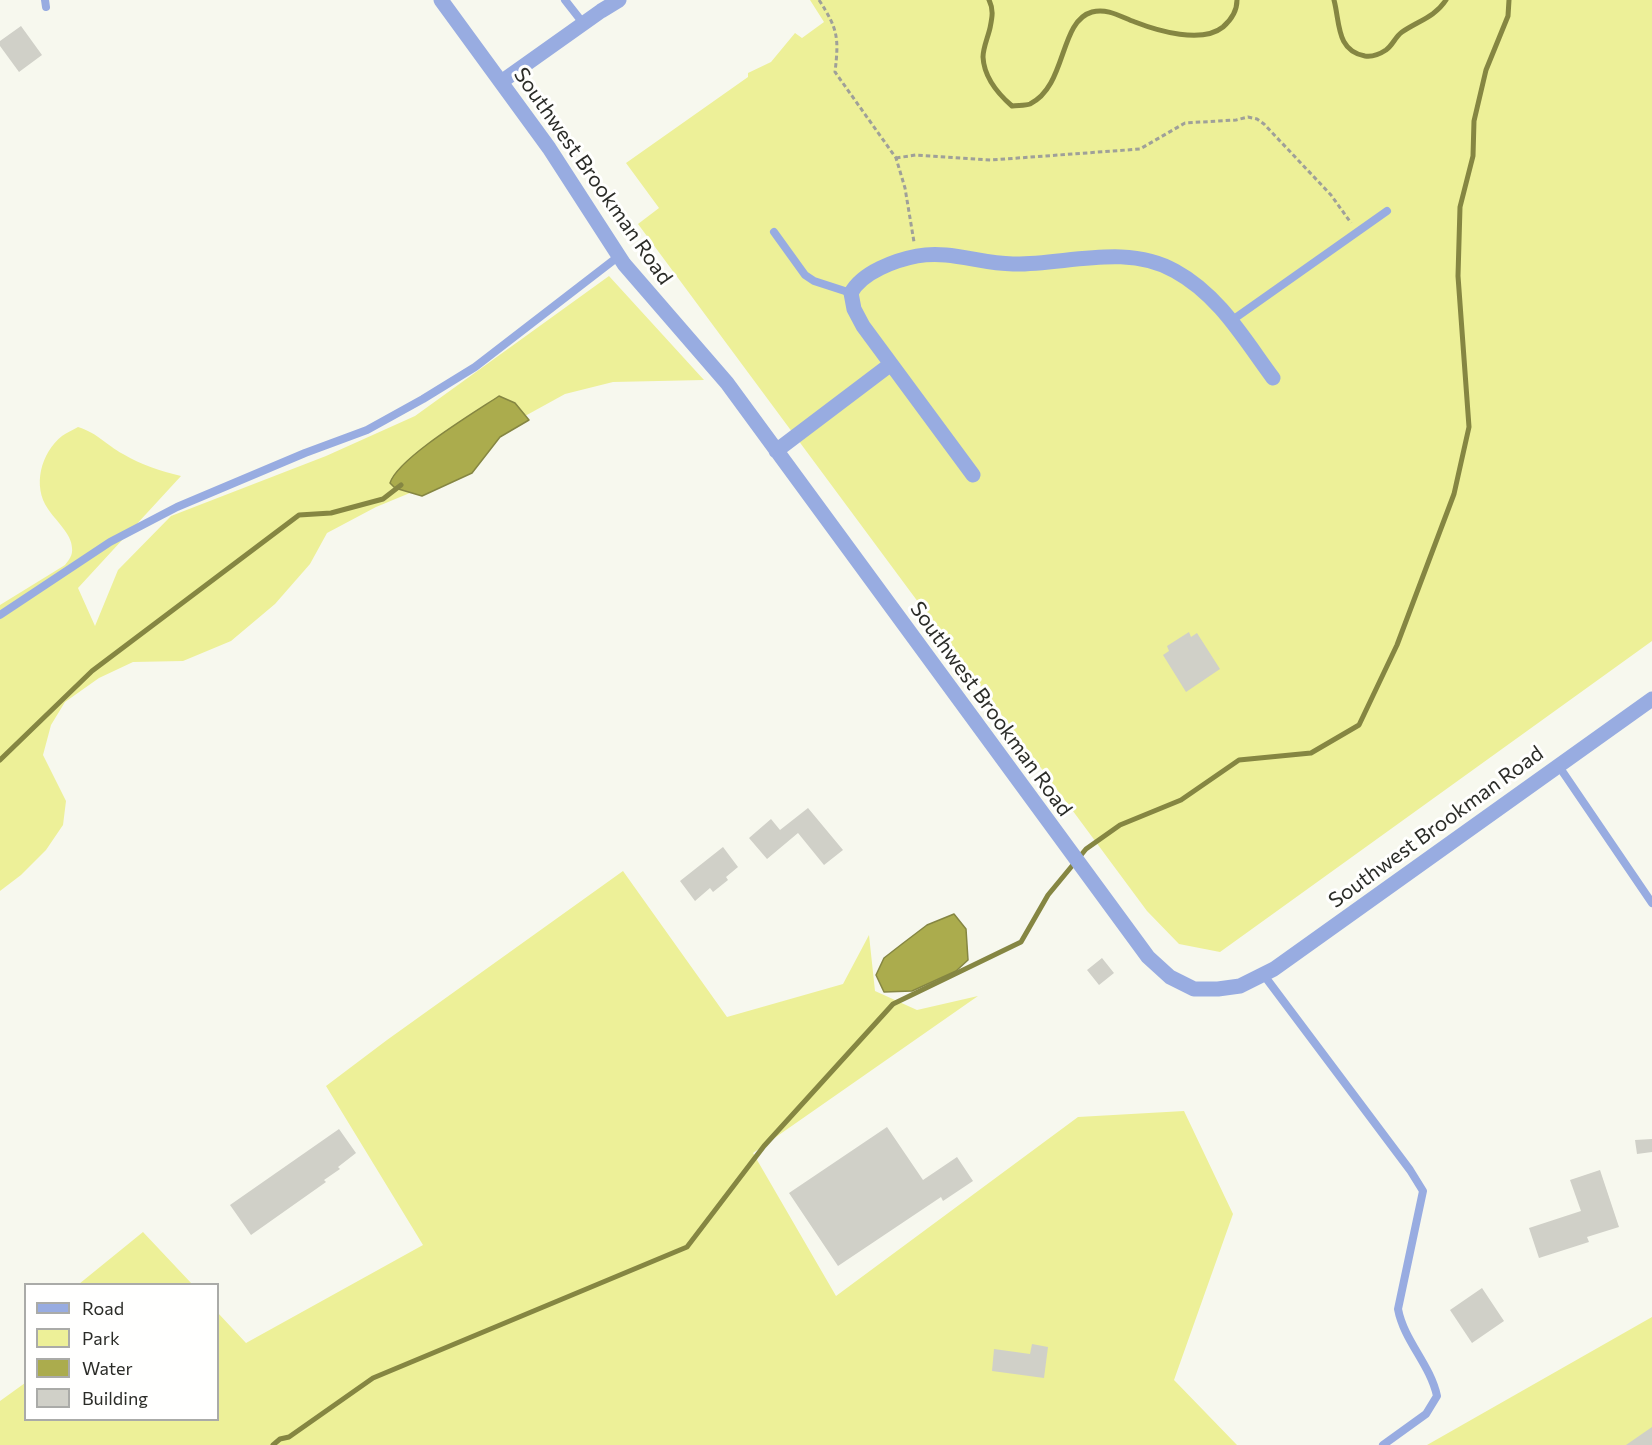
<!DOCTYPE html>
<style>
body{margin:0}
#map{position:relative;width:1652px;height:1445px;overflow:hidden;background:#f7f8ee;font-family:Commissioner,sans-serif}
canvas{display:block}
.legend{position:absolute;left:24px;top:1283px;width:195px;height:138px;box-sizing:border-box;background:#fffffe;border:2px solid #aaaba8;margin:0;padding:8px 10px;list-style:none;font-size:18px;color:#2b2c28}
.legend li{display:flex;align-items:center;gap:12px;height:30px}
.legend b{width:30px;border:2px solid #aaaba8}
</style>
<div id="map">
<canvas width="1652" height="1445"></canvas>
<ul class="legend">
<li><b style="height:8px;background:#98ace1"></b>Road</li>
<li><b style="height:16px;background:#edf098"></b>Park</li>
<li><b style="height:16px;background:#abac4d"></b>Water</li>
<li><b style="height:16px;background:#d0d0c8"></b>Building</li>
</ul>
</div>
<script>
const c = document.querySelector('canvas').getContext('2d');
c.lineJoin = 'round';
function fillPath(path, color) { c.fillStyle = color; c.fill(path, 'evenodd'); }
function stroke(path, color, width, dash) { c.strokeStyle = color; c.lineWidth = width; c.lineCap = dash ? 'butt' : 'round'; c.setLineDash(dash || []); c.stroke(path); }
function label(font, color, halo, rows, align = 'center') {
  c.font = font + ' Commissioner,sans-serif'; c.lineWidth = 6; c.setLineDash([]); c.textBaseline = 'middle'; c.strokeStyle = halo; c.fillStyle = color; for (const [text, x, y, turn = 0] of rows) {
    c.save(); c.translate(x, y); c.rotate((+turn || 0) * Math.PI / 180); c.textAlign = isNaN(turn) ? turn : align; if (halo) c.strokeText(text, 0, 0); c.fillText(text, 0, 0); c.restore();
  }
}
fillPath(new Path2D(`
 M 810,0 L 1652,0 L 1652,641 L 1220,952 L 1179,944 L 1147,911 L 638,224 L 659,208 L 626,163 L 748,77 L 748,73 L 771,62 L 795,33 L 802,38 L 824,22 Z
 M 609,276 L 704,380 L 613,382 L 565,394 L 525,416 L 515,403 L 422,488 L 376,507 L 327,533 L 310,564 L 275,604 L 231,641 L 183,661 L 133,662 L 99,678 L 65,702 L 51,725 L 43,755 L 66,801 L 63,825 L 46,850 L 21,875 L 0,891 L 0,605 L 65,565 C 69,560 73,555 72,548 C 72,534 55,520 48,509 C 32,486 41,453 62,436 C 66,433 73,430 78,427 C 99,434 105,444 123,454 C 142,465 160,471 181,476 L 78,588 L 95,626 L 118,570 L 171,516 L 326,456 L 415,416 Z
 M 623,871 L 727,1017 L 843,984 L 869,935 L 875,991 L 917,1010 L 978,996 L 753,1153 L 836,1296 L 1078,1117 L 1184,1111 L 1233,1214 L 1174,1380 L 1237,1445 L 0,1445 L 0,1401 L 25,1383 L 26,1420 L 218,1420 L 218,1313 L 246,1343 L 423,1245 L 326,1086 L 387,1040 Z
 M 143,1232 L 192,1284 L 79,1284 Z
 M 1652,1317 L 1652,1445 L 1427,1445 Z`), '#edf098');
const water = new Path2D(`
 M 499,396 L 515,403 L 529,420 L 500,437 L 472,473 L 422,496 L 395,488 L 390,483 C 398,458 475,412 499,396 Z
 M 954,914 L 966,929 L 968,960 L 956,971 L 912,991 L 884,992 L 876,975 L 884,958 L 902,944 L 927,925 Z`);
fillPath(water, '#abac4d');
stroke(water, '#858642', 1.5);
stroke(new Path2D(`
 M 989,0 C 994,10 992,18 990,28 C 988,37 983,48 983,57 C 984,77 997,93 1012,106 C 1017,105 1025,106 1030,104 C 1067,86 1059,21 1092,12 C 1108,8 1121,17 1135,22 C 1158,31 1202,44 1223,27 C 1231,20 1237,11 1237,0
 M 1334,0 C 1340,22 1336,51 1365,56 C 1372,57 1380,54 1386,50 C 1393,45 1395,37 1402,32 C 1418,21 1435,17 1446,0
 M 0,760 L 92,671 L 299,515 L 331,513 L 383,499 L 401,485
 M 273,1445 L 280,1439 L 289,1437 L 373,1378 L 687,1247 L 764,1146 L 893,1004 L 1021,942 L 1048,895 L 1086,849 L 1120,825 L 1181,800 L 1239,760 L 1311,753 L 1359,725 L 1397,645 L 1454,494 L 1469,427 L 1458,276 L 1460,207 L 1473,156 L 1474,121 L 1486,70 L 1508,16 L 1509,0`), '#858642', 5);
fillPath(new Path2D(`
 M 21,26 L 42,55 L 19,72 L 0,46 L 0,41 Z
 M 1189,632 L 1191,637 L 1197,633 L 1220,669 L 1186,692 L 1163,655 L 1169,651 L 1167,646 Z
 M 808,808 L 843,850 L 824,865 L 798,833 L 767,859 L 749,838 L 771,819 L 780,830 Z
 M 723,847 L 738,867 L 726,877 L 728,880 L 713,892 L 710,888 L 695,901 L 680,881 Z
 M 1102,958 L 1114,973 L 1099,985 L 1087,970 Z
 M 887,1127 L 923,1180 L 957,1157 L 973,1181 L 943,1201 L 941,1197 L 838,1266 L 789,1193 Z
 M 339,1129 L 356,1153 L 338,1167 L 340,1169 L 324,1180 L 326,1182 L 251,1235 L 230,1205 Z
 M 1652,1139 L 1652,1152 L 1637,1154 L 1635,1140 Z
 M 1600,1170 L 1619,1227 L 1587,1237 L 1589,1242 L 1539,1258 L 1529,1228 L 1581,1211 L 1570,1180 Z
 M 1482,1288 L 1504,1321 L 1472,1343 L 1450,1310 Z
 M 1032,1344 L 1048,1347 L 1044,1378 L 992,1371 L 994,1349 L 1030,1354 Z
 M 1652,1427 L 1652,1445 L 1626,1445 Z`), '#d0d0c8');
stroke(new Path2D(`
 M 819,0 C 838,29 839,38 835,72 L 896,158 L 905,188 L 914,242
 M 896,158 L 916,155 L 991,160 L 1140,149 L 1185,123 L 1236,120 L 1248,117 L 1257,119 L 1264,124 L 1331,195 L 1351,223`), '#9fa099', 3, [4.5, 3]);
stroke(new Path2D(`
 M 45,0 L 46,7
 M 565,0 L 583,23
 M 774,232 L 805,275 L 814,281 L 851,293
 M 1231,321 L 1387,211
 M 0,615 L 110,542 L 177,507 L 305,453 L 367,430 L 423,399 L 475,367 L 619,256
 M 1558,765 L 1652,903
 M 1263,974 L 1410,1170 L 1423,1191 L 1398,1309 C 1404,1341 1430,1364 1437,1396 L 1426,1414 L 1383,1445`), '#98ace1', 8);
stroke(new Path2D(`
 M 441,0 L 549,148 L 624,264 L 727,383 L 1148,957 L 1170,977 L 1194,989 L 1218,989 L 1240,986 L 1274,969 L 1652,699
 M 501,82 L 601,11 L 619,0
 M 776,451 L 891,364
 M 973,475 L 863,326 L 854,309 L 851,293 C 862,272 896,260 917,256 C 951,250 980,264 1013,264 C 1065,265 1126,243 1175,271 C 1219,295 1244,339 1273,378`), '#98ace1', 15);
label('21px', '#2b2c28', '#fffffe', [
 ["Southwest Brookman Road",593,176,55],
 ["Southwest Brookman Road",991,709,54],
 ["Southwest Brookman Road",1436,827,-36]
]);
</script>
